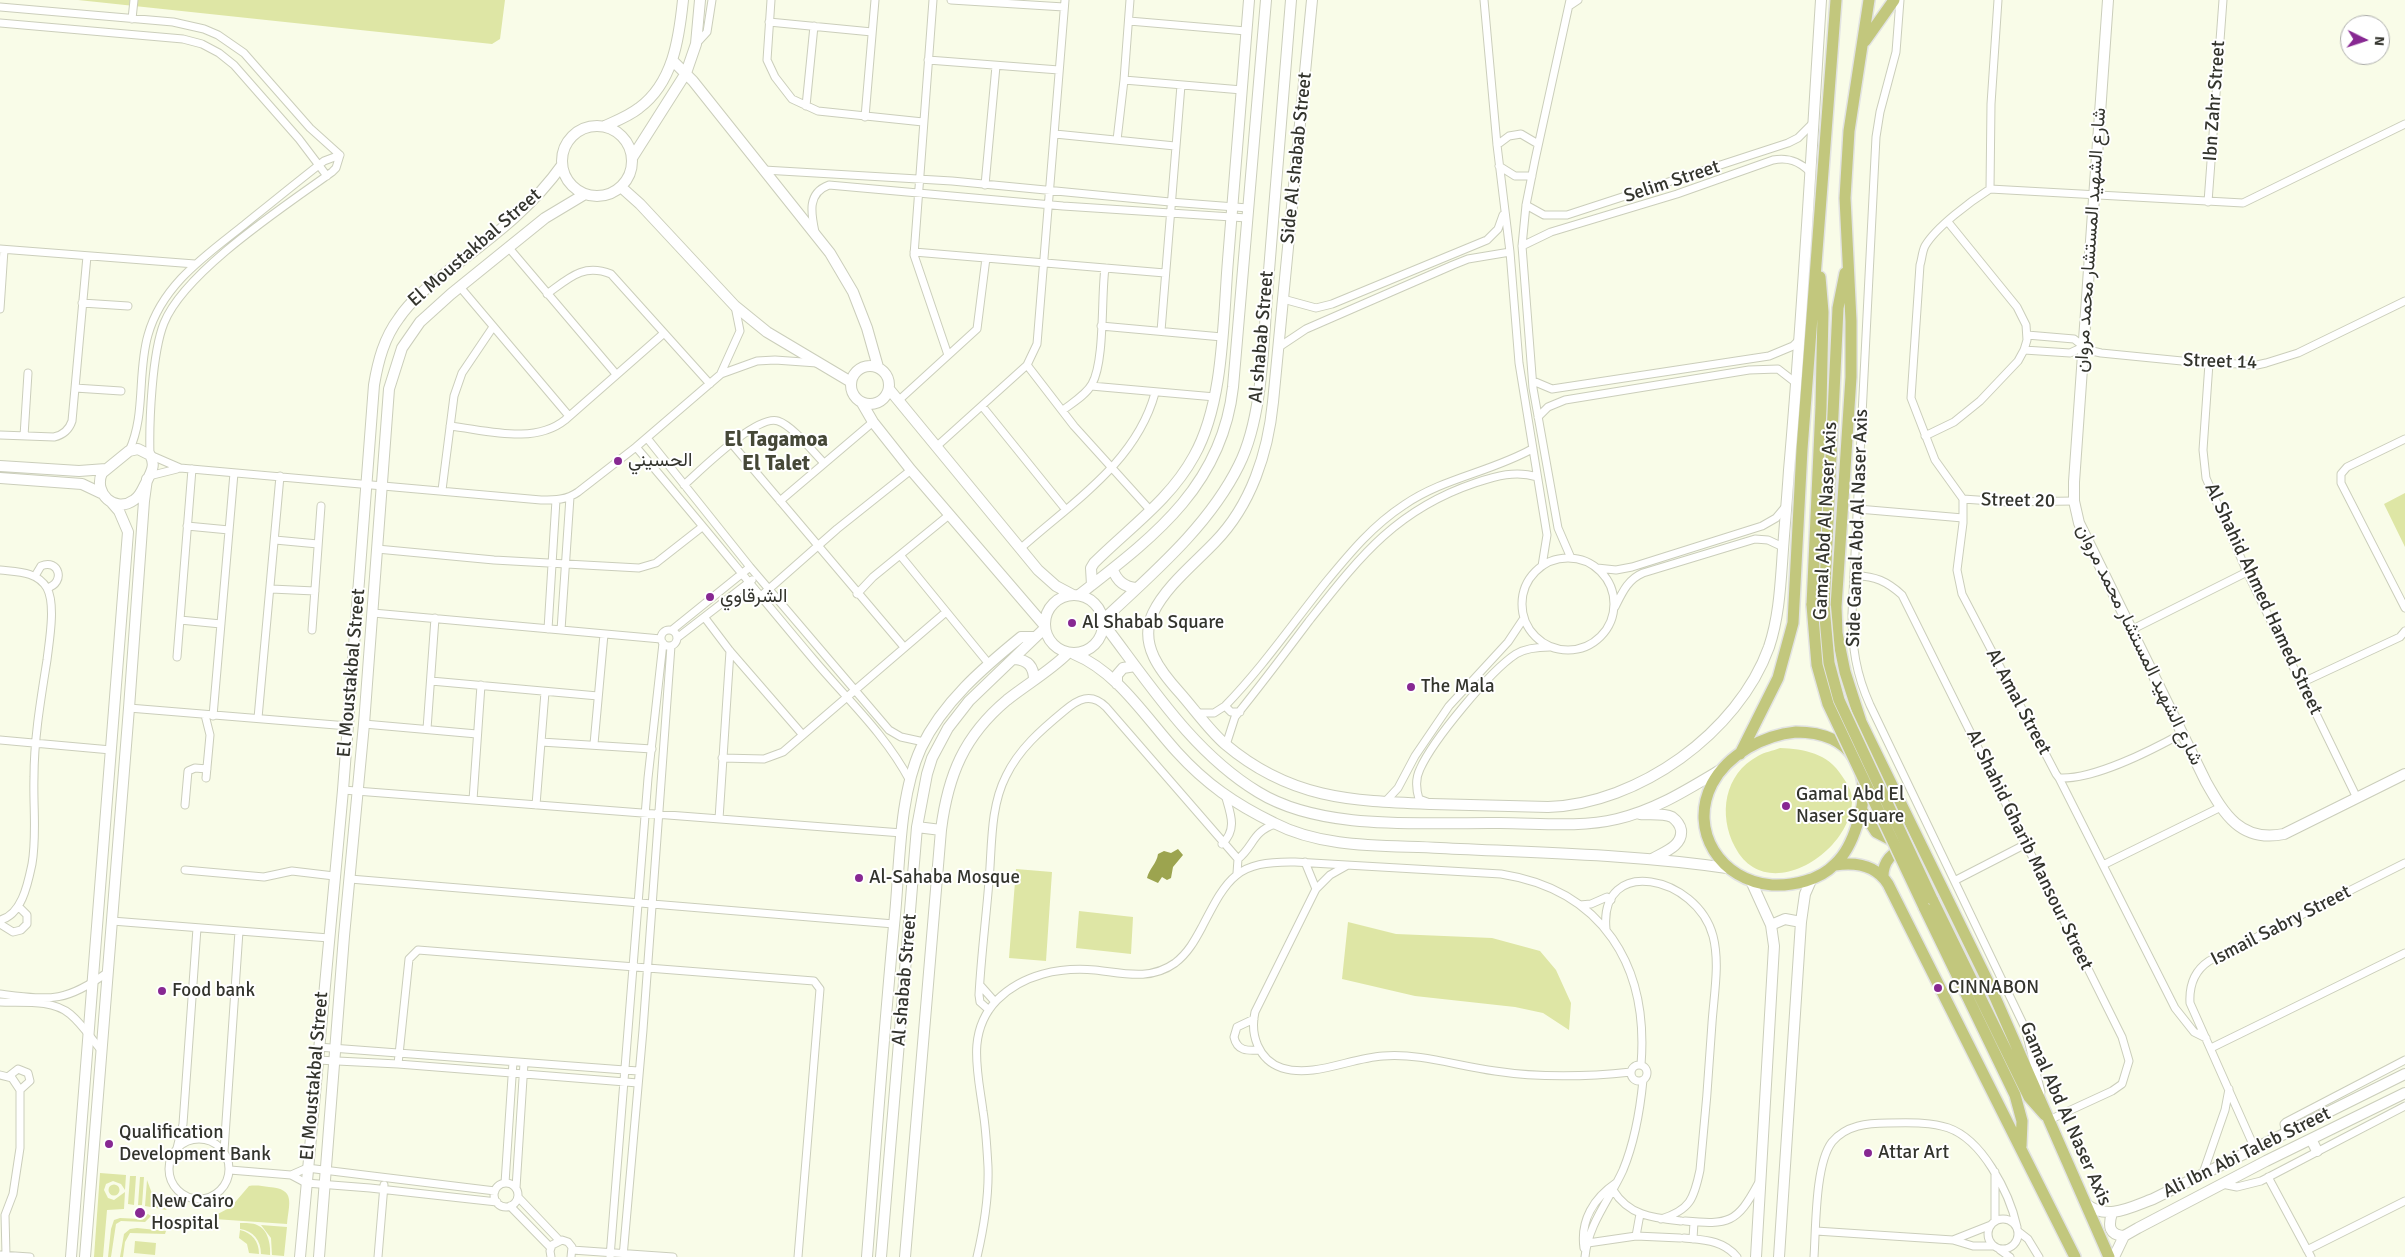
<!DOCTYPE html>
<meta charset="utf-8">
<style>
body{margin:0}
#map{position:relative;width:2405px;height:1257px;overflow:hidden;background:#f9fce8;font-family:Signika,sans-serif}
canvas{display:block}
.north{position:absolute;left:2340px;top:15px;width:50px;height:50px;box-sizing:border-box;background:#fff;border:1px solid #adaeab;border-radius:50%;rotate:94deg;font-size:14px;font-weight:700;line-height:20px;text-align:center;color:#33342d}
.north::after{content:'';display:block;margin:auto;width:18px;height:22px;background:#872892;clip-path:polygon(50% 0,100% 100%,50% 72%,0 100%)}
</style>
<div id="map">
<canvas width="2405" height="1257"></canvas>
<div class="north">N</div>
</div>
<script>
const c = document.querySelector('canvas').getContext('2d');
c.lineJoin = 'round';
function fillPath(path, color) { c.fillStyle = color; c.fill(path, 'evenodd'); }
function stroke(path, color, width, dash) { c.strokeStyle = color; c.lineWidth = width; c.lineCap = dash ? 'butt' : 'round'; c.setLineDash(dash || []); c.stroke(path); }
function label(font, color, halo, rows, align = 'center') {
  c.font = font + ' Signika,Vazirmatn,sans-serif'; c.lineWidth = 4; c.setLineDash([]); c.textBaseline = 'middle'; c.strokeStyle = halo; c.fillStyle = color; for (const [text, x, y, turn = 0] of rows) {
    c.save(); c.translate(x, y); c.rotate((+turn || 0) * Math.PI / 180); c.textAlign = isNaN(turn) ? turn : align; if (halo) c.strokeText(text, 0, 0); c.fillText(text, 0, 0); c.restore();
  }
}
fillPath(new Path2D(`
 M 78,0 L 505,0 L 500,39 L 492,44 Z
 M 2405,493 L 2405,547 L 2384,504 Z
 M 1780,748 C 1804,749 1828,753 1842,776 C 1847,783 1852,791 1852,800 C 1852,852 1766,907 1735,847 C 1718,815 1724,774 1758,756 C 1764,752 1773,751 1780,748 Z
 M 1016,869 L 1052,872 L 1046,961 L 1009,958 Z
 M 1079,911 L 1133,917 L 1131,954 L 1076,948 Z
 M 1348,922 L 1396,934 L 1492,938 L 1540,951 L 1556,970 L 1571,1003 L 1569,1030 L 1543,1013 L 1515,1007 L 1415,996 L 1342,979 Z
 M 100,1173 L 126,1175 L 125,1190 L 121,1184 L 113,1181 L 106,1184 L 104,1190 L 108,1198 L 114,1200 L 125,1192 L 124,1209 L 107,1210 L 103,1257 L 94,1257 Z
 M 130,1176 L 136,1176 L 134,1205 L 128,1204 Z
 M 140,1177 L 144,1177 L 142,1205 L 138,1205 Z
 M 147,1180 L 154,1199 L 167,1210 L 145,1206 Z
 M108.5 1190a5.5 5.5 0 1 1 11 0a5.5 5.5 0 1 1-11 0Z
 M 249,1186 C 256,1185 262,1186 269,1187 C 296,1189 289,1203 287,1224 L 214,1219 L 214,1216 L 231,1207 Z
 M 148,1214 L 151,1216 L 145,1222 L 121,1221 L 116,1224 L 111,1257 L 108,1257 L 111,1229 L 114,1220 L 120,1218 L 141,1219 Z
 M 240,1223 C 245,1223 253,1223 257,1225 C 268,1229 271,1245 270,1255 L 261,1254 C 261,1240 253,1231 240,1229 Z
 M 261,1225 L 287,1227 L 284,1256 L 272,1255 L 271,1238 Z
 M 137,1228 L 166,1231 L 165,1234 L 130,1233 L 125,1242 L 123,1257 L 120,1257 L 124,1234 L 130,1229 Z
 M 240,1230 C 252,1233 259,1241 259,1254 L 249,1253 L 247,1244 L 239,1238 Z
 M 135,1241 L 156,1243 L 155,1255 L 134,1253 Z`), '#dee6a5');
fillPath(new Path2D(`
 M 1178,849 L 1183,855 L 1173,867 L 1171,878 L 1167,880 L 1162,877 L 1158,883 L 1147,878 C 1149,869 1157,863 1158,854 L 1164,851 L 1171,853 Z`), '#9ca44f');
const street = new Path2D(`
 M 771,0 L 767,60 L 775,77 L 792,99 L 818,111 L 923,122
 M 933,0 L 914,255 L 948,355
 M 951,0 L 1064,7
 M 1484,0 L 1497,145 L 1510,252 L 1519,363 L 1547,535 L 1542,566
 M 1570,0 L 1535,160 L 1526,205 L 1522,246 L 1533,388 L 1558,528 L 1571,558
 M 1900,0 L 1896,52 L 1880,112 L 1876,137 L 1852,614 C 1852,647 1856,674 1870,705 L 2025,1028 L 2041,1092
 M 1569,6 L 1578,0
 M 0,7 L 173,22 L 204,29 L 218,35 L 244,53 L 310,128 L 340,155
 M 132,19 L 134,0
 M 1129,21 L 1246,31
 M 769,22 L 872,32
 M 0,23 L 183,39 L 202,44 L 219,53 L 234,65 L 299,139 L 327,176
 M 696,44 L 707,32 L 712,0
 M 928,60 L 1059,70
 M 1124,80 L 1242,90
 M 806,106 L 814,26
 M 865,117 L 875,0
 M 1055,134 L 1175,146
 M 1117,140 L 1124,80 L 1130,0
 M 1497,145 L 1509,136 L 1521,134 L 1538,144
 M 1499,166 L 1515,176 L 1532,176
 M 764,170 L 952,181 L 1170,202 L 1248,208
 M 985,185 L 996,66
 M 1990,189 L 1991,104 L 1998,0
 M 2208,202 L 2223,0
 M 1526,205 L 1544,215 L 1567,215 L 1788,143 L 1798,138 L 1813,123
 M 815,232 C 811,213 807,193 829,185 L 1063,206 L 1247,218
 M 1522,246 L 1551,232 L 1677,194 L 1773,160 C 1788,157 1799,161 1810,172
 M 509,248 L 616,374
 M 0,249 L 195,264
 M 914,252 L 1165,273
 M 460,287 L 569,416
 M 547,294 C 569,278 583,263 611,274 L 710,384
 M 1283,299 L 1316,308 L 1332,304 L 1487,240 L 1498,229 L 1503,215
 M 82,303 L 128,306
 M 0,309 L 4,250
 M 1101,326 L 1222,337
 M 1161,331 L 1181,85
 M 2027,335 L 2074,339 L 2088,350 L 2101,353 L 2182,361 L 2257,365 L 2266,363 L 2298,353 L 2405,301
 M 1279,347 L 1306,329 L 1453,265 L 1468,259 L 1510,252
 M 2024,350 L 2070,353 L 2083,347
 M 2209,363 L 2203,450 L 2206,478 L 2247,572 L 2357,798
 M 1027,365 L 1074,426 L 1151,511
 M 721,373 L 740,331 L 735,306
 M 1533,381 L 1552,389 L 1769,356 L 1793,346 L 1799,340
 M 1091,386 L 1215,397
 M 75,388 L 121,391
 M 898,401 L 977,329 L 986,258
 M 982,406 L 1066,510
 M 1063,410 C 1072,403 1086,395 1092,384 C 1105,361 1101,296 1105,268
 M 1538,417 L 1548,407 L 1565,400 L 1749,370 L 1778,369 L 1796,383
 M 450,426 C 486,430 534,445 565,420 L 663,334
 M 0,435 L 54,437 C 63,435 69,430 72,421 L 87,256
 M 24,436 L 28,373
 M 1925,436 L 1954,422 L 1980,401 L 2018,361 L 2024,350 L 2027,340 L 2026,325 L 2017,307 L 1948,222
 M 647,438 L 750,567 L 889,730 L 901,737 L 924,742
 M 2405,439 L 2347,467 L 2341,474 L 2341,483 L 2405,608
 M 732,444 L 904,647
 M 636,447 C 696,517 754,589 814,660 C 847,699 886,735 910,781
 M 936,447 L 1027,365 L 1037,344 L 1065,0
 M 129,451 C 146,415 137,373 148,335 C 162,285 205,256 244,225 C 270,204 297,182 324,161 L 340,155
 M 150,455 L 180,468 L 541,500 C 555,500 567,500 578,492 L 636,447 L 721,374 L 757,361 L 775,360 L 817,363
 M 150,455 C 149,422 152,353 164,323 C 185,271 285,206 332,172 L 336,168 L 340,155
 M 149,476 L 177,469
 M 684,485 C 701,470 757,414 778,421 C 793,426 813,452 824,463
 M 442,490 L 454,396 L 462,373 L 493,327
 M 1963,499 L 2006,502 L 2074,501
 M 780,501 L 873,422
 M 1858,509 L 1963,518
 M 187,526 L 229,530
 M 275,540 L 318,544
 M 377,549 L 494,560 L 639,568 L 656,563 L 702,527
 M 1020,549 C 1071,503 1136,463 1155,393
 M 900,555 L 989,664
 M1522 604a46 46 0 1 1 92 0a46 46 0 1 1-92 0Z
 M 1597,568 L 1616,570 L 1632,567 L 1762,526 L 1776,518 L 1786,506
 M 0,570 C 17,572 37,571 47,588 C 56,605 49,642 47,660 C 41,698 34,738 34,777 C 33,806 37,835 32,864 C 28,883 22,915 0,920
 M 35,576 L 41,566 C 59,558 66,583 47,588
 M 1854,576 C 1874,575 1888,582 1902,595 L 2122,1037 L 2129,1061 L 2122,1084 L 2112,1091 L 2049,1120
 M 271,589 L 315,591
 M 857,594 L 873,577 L 949,515
 M 761,596 L 837,529 L 911,470
 M 1615,607 C 1622,593 1628,579 1643,573 L 1755,539 L 1768,540 L 1783,547
 M 373,613 L 661,639
 M 705,618 L 730,651 L 802,734
 M 180,620 L 221,624
 M 548,629 L 556,500
 M661 638a8 8 0 1 1 16 0a8 8 0 1 1-16 0Z
 M 312,630 L 321,506
 M 561,630 L 570,497
 M 672,630 L 750,567
 M 2131,630 L 2247,572
 M 677,638 L 752,580
 M 177,657 L 192,469
 M 431,681 L 598,696
 M 2301,683 L 2400,637 L 2405,631
 M 1225,706 L 1231,712 L 1240,712
 M 129,708 L 348,726
 M 1199,713 L 1214,713 L 1225,706 C 1262,668 1293,623 1326,582 C 1350,553 1372,526 1404,505 C 1443,478 1491,472 1532,449
 M 205,715 L 210,735 L 206,778
 M 213,716 L 234,473
 M 258,718 L 280,476
 M 364,724 L 477,734
 M 427,729 L 435,618
 M 2181,734 C 2152,750 2093,780 2059,778 L 2056,774 L 1962,594 L 1957,570 L 1963,523 L 1963,499 L 1935,460 L 1911,398 L 1920,265 C 1922,259 1922,252 1925,246 C 1936,227 1971,201 1990,189 L 2243,203 L 2405,124
 M 0,740 L 111,750
 M 541,742 L 652,749
 M 594,744 L 604,634
 M 1226,745 L 1235,717 C 1260,686 1285,653 1309,621 C 1359,558 1395,510 1475,483 C 1496,476 1516,470 1537,477
 M 722,758 L 764,759 L 783,752 L 946,612
 M 2059,778 L 2175,1008 L 2194,1032 L 2206,1038
 M 343,790 L 902,833
 M 473,800 L 481,685
 M 1385,802 L 1398,788 L 1415,756 L 1449,706 L 1508,642 L 1524,618
 M 1427,802 L 1419,799 C 1416,789 1415,779 1420,769 C 1433,740 1490,671 1516,654 C 1526,648 1538,647 1550,647
 M 185,805 L 188,771 L 195,768 L 207,769
 M 536,805 L 545,692
 M 719,819 L 730,651
 M 1222,844 C 1237,830 1231,815 1226,798
 M 1238,859 C 1254,846 1252,832 1275,824
 M 1305,862 L 1316,889
 M 2103,865 L 2221,807
 M 1346,866 L 1330,875 L 1316,889 L 1255,1012 C 1250,1034 1258,1060 1282,1068 C 1314,1078 1350,1058 1383,1056 C 1421,1053 1457,1066 1495,1071 C 1541,1078 1585,1077 1631,1072
 M 185,870 L 264,877 L 292,871 L 334,876
 M 350,879 L 894,924
 M 1956,880 L 2026,844
 M 1580,905 L 1591,904 L 1607,897 L 1611,900
 M 112,921 L 329,938
 M 0,924 L 13,932 L 21,930 L 27,924 L 27,915 L 18,906
 M 1606,929 C 1599,854 1697,876 1713,936 C 1720,963 1714,994 1712,1023 C 1709,1072 1705,1121 1700,1170 C 1694,1199 1690,1210 1661,1219
 M 980,985 L 995,1002
 M 0,994 C 51,1000 65,1003 108,972
 M 0,1002 C 22,1003 52,999 70,1014 C 82,1024 91,1038 101,1050
 M 989,1010 L 980,1002 L 979,995 C 981,957 986,919 989,881 C 992,847 990,807 1006,776 C 1019,749 1041,730 1064,711 C 1078,699 1091,692 1106,707 L 1238,859 L 1237,873
 M 1254,1019 L 1237,1027 L 1234,1037 C 1237,1051 1247,1051 1260,1050
 M 318,1047 L 638,1071
 M 2211,1048 L 2405,953
 M 317,1060 L 398,1064 L 638,1083
 M 398,1064 L 409,959 L 418,950 L 814,981 L 820,989 L 798,1257
 M1631 1073a8 8 0 1 1 16 0a8 8 0 1 1-16 0Z
 M 0,1075 L 12,1078 L 20,1090 L 20,1148 L 13,1194 L 5,1215 L 6,1255
 M 9,1076 L 18,1069 L 28,1073 L 30,1081 L 20,1090
 M 2286,1133 L 2284,1124 L 2286,1122 L 2405,1060
 M169 1169a30 30 0 1 1 60 0a30 30 0 1 1-60 0Z
 M 177,1148 L 183,1124 L 197,928
 M 2255,1149 L 2190,1003 C 2189,985 2194,971 2209,961 L 2405,863
 M 224,1151 L 239,931
 M 230,1170 L 291,1175 L 306,1183 L 370,1188 L 497,1202
 M 1995,1172 L 1995,1221
 M 291,1175 L 307,1168 L 495,1191
 M 2202,1176 L 2225,1110 L 2229,1089
 M 2268,1177 L 2311,1257
 M 505,1183 L 513,1062
 M494 1195a12 12 0 1 1 24 0a12 12 0 1 1-24 0Z
 M 2222,1184 L 2237,1187 L 2261,1181 L 2405,1106
 M 516,1188 L 524,1063
 M 1613,1190 C 1629,1216 1653,1218 1681,1221
 M 518,1197 L 559,1240
 M 510,1206 L 550,1247
 M1988 1234a15 15 0 1 1 30 0a15 15 0 1 1-30 0Z
 M 1685,1221 C 1729,1225 1737,1223 1758,1184
 M 1816,1231 L 1953,1240 L 1973,1246 L 1993,1246
 M 2019,1232 L 2028,1239 L 2039,1257
 M 1636,1236 L 1640,1214
 M 1684,1238 C 1704,1240 1723,1240 1737,1257
 M 1693,1239 L 1694,1222
 M 1953,1240 L 1991,1225
 M 1588,1243 L 1636,1236 L 1680,1238
 M 1584,1248 C 1580,1220 1594,1198 1616,1183
 M 572,1250 L 673,1257
 M 2000,1250 L 2010,1257
 M 2307,1250 L 2405,1201
 M 0,1255 L 30,1257
 M 378,1257 L 384,1185
 M 551,1257 L 550,1251 L 552,1245 L 562,1240 L 568,1242 L 572,1247 L 571,1257
 M 610,1257 L 648,778 L 663,643
 M 623,1257 L 643,1030 L 671,646
 M 977,1257 C 984,1227 989,1198 988,1167 C 987,1149 986,1129 983,1111 C 978,1072 966,1032 997,1000 C 1023,974 1060,967 1095,970 C 1123,973 1150,981 1175,963 C 1188,953 1195,940 1202,927 C 1228,877 1236,861 1295,862 L 1501,874 C 1603,890 1649,966 1641,1065
 M 1585,1257 C 1588,1224 1610,1199 1623,1170 C 1635,1141 1640,1111 1643,1080
 M 1814,1257 C 1816,1228 1815,1164 1832,1142 C 1846,1125 1868,1123 1888,1123 C 1939,1122 1963,1122 1992,1168 C 2004,1187 2012,1204 2017,1227`);
const secondary = new Path2D(`
 M 1312,0 L 1273,402 C 1268,453 1251,505 1215,542 C 1194,564 1166,586 1153,613 C 1138,644 1161,672 1180,693 C 1195,710 1209,730 1225,744 C 1290,799 1351,801 1431,804 C 1470,805 1509,806 1548,807 C 1638,804 1738,733 1769,647 C 1778,620 1780,592 1782,564 C 1784,532 1787,501 1789,470 C 1803,313 1811,157 1821,0
 M 2108,0 L 2074,482 L 2074,501 L 2079,523 L 2206,782 C 2224,814 2241,843 2284,834 L 2405,774
 M 672,60 L 693,81 L 830,253 L 853,292 L 867,328 L 878,367
 M562 161a35 35 0 1 1 70 0a35 35 0 1 1-70 0Z
 M 605,126 C 616,121 629,116 639,108 C 673,83 679,39 683,0
 M 632,158 L 686,73 L 696,44 L 700,0
 M 621,187 L 640,204 L 735,306 L 767,332 L 851,382
 M851 385a19 19 0 1 1 38 0a19 19 0 1 1-38 0Z
 M 889,389 L 1038,570 L 1056,586 L 1073,595
 M 862,403 L 873,422 L 911,470 L 1045,626
 M 138,449 L 150,455 C 156,465 151,472 147,481 C 143,487 141,496 134,500 C 115,514 93,493 102,473 L 129,451 Z
 M 0,466 L 79,471 L 106,469
 M 0,478 L 82,484 L 101,493
 M 1113,570 C 1117,581 1124,587 1136,588
 M 1092,585 L 1091,568 L 1094,563 C 1129,528 1170,500 1194,456 C 1224,403 1223,320 1228,260 C 1235,173 1242,87 1249,0
 M1045 624a29 29 0 1 1 58 0a29 29 0 1 1-58 0Z
 M 1079,595 C 1152,538 1222,487 1233,387 L 1266,0
 M 1103,620 C 1152,574 1209,526 1239,465 C 1264,415 1263,338 1268,283 C 1275,188 1283,94 1291,0
 M 1103,623 C 1149,683 1192,752 1258,792 C 1323,832 1425,822 1500,823 C 1538,823 1579,828 1617,819 C 1656,810 1688,789 1722,769
 M 1074,654 C 1118,672 1146,718 1177,752 C 1206,784 1235,804 1274,823 C 1324,849 1385,845 1440,848 C 1536,853 1632,854 1727,868
 M 1015,659 C 1028,660 1034,667 1034,680
 M 1117,684 L 1117,675 L 1123,668 L 1135,666
 M 1640,814 C 1650,815 1663,813 1672,817 C 1676,820 1680,825 1681,830 C 1683,846 1664,852 1652,859
 M 917,827 L 941,830
 M 1751,881 L 1771,925 L 1774,946 L 1756,1257
 M 1771,925 L 1785,919 L 1801,922
 M 2311,1139 L 2317,1151
 M 2086,1204 C 2107,1221 2131,1207 2153,1199 L 2405,1074
 M 2112,1213 C 2108,1226 2109,1235 2124,1236
 M 71,1257 L 128,532 L 119,511 L 112,503
 M 85,1257 L 129,708 L 144,501 L 147,479
 M 300,1257 L 343,790 L 374,385 C 378,361 384,338 399,318 C 414,296 437,280 457,264 C 496,234 534,205 562,165
 M 319,1257 L 344,936 L 364,724 L 389,389 L 402,348 L 420,322 L 451,294 L 545,218 L 585,194
 M 867,1257 C 876,1143 884,1029 895,915 C 900,862 899,796 921,748 C 943,702 983,668 1021,637 L 1035,637
 M 881,1257 L 917,827 L 927,774 L 932,758 L 948,728 L 969,701 L 1045,628
 M 905,1257 L 941,830 C 948,775 964,736 1007,700 C 1027,684 1050,671 1068,653
 M 1779,1257 L 1801,922 L 1805,894 L 1812,878
 M 2114,1257 L 2124,1236 L 2138,1228 L 2266,1161 L 2405,1093`);
const primary = new Path2D(`
 M 1869,0 L 1849,131 L 1845,198 L 1851,321 L 1851,377 L 1836,607 L 1837,633 L 1845,672 L 1861,722 L 1991,988 L 2109,1257
 M 1865,41 L 1894,0
 M 1812,605 L 1821,407 L 1823,312 L 1820,277
 M 1824,606 L 1838,308 L 1845,273
 M 1796,732 C 1853,732 1875,773 1857,825 C 1853,838 1846,854 1835,864 C 1820,880 1793,886 1772,885 C 1721,881 1688,831 1712,784 C 1728,754 1764,735 1796,732 Z
 M 1740,754 L 1778,678 L 1793,623 L 1802,449 L 1836,0
 M 1861,809 L 1876,832 L 1899,844
 M 1835,865 C 1855,862 1876,865 1888,884 L 2075,1257
 M 1883,876 C 1883,862 1892,851 1906,849
 M 1932,899 L 2029,1097 L 2045,1115
 M 1924,907 L 2015,1095 L 2022,1121 L 2021,1146`);
stroke(street, '#cbcebb', 9);
stroke(secondary, '#cbcebb', 12);
stroke(primary, '#e2e3e2', 14);
stroke(street, '#fff', 7);
stroke(secondary, '#fff', 10);
stroke(primary, '#c2c77d', 11);
const primaryBridge = new Path2D(`
 M 1812,605 L 1817,665 L 1828,704 L 1924,907
 M 1824,606 L 1829,663 L 1839,700 L 1932,899`);
stroke(primaryBridge, '#e2e3e2', 14, []);
stroke(primaryBridge, '#c2c77d', 11);
for (const [x, y, r, color] of [
 [618,461,5,"#872892"],
 [710,597,5,"#872892"],
 [1072,623,5,"#872892"],
 [1411,687,5,"#872892"],
 [1786,806,5,"#872892"],
 [859,878,5,"#872892"],
 [1938,988,5,"#872892"],
 [162,991,5,"#872892"],
 [109,1144,5,"#872892"],
 [1868,1153,5,"#872892"],
 [140,1213,6,"#872892"]
]) { const dot = new Path2D(); dot.arc(x, y, r, 0, 2 * Math.PI); c.fillStyle = color; c.fill(dot); stroke(dot, '#fff', 2); }
label('19px', '#33342d', '#fff', [
 ["Ibn Zahr Street",2215,101,-86],
 ["Side Al shabab Street",1297,158,-84],
 ["Selim Street",1672,182,-18],
 ["شارع الشهيد المستشار محمد مروان",2091,240,-86],
 ["El Moustakbal Street",475,248,-41],
 ["Al shabab Street",1262,337,-85],
 ["Street 14",2220,362,2],
 ["Street 20",2018,501,1],
 ["Gamal Abd Al Naser Axis",1826,521,-87],
 ["Side Gamal Abd Al Naser Axis",1858,528,-88],
 ["Al Shahid Ahmed Hamed Street",2263,599,65],
 ["شارع الشهيد المستشار محمد مروان",2139,645,64],
 ["El Moustakbal Street",352,673,-85],
 ["Al Amal Street",2018,702,62],
 ["Al Shahid Gharib Mansour Street",2029,850,64],
 ["Ismail Sabry Street",2281,926,-27],
 ["Al shabab Street",905,980,-85],
 ["El Moustakbal Street",315,1076,-85],
 ["Gamal Abd Al Naser Axis",2065,1114,66],
 ["Ali Ibn Abi Taleb Street",2247,1153,-26]
]);
label('19px', '#33342d', '#fff', [
 ["الحسيني",628,461],
 ["الشرقاوي",720,597],
 ["Al Shabab Square",1082,623],
 ["The Mala",1421,687],
 ["Gamal Abd El",1796,795],
 ["Naser Square",1796,817],
 ["Al-Sahaba Mosque",869,878],
 ["CINNABON",1948,988],
 ["Food bank",172,991],
 ["Qualification",119,1133],
 ["Development Bank",119,1155],
 ["Attar Art",1878,1153],
 ["New Cairo",151,1202],
 ["Hospital",151,1224]
], 'left');
label('bold 21px', '#454737', '#fff', [
 ["El Tagamoa",776,440],
 ["El Talet",776,464]
]);
</script>
